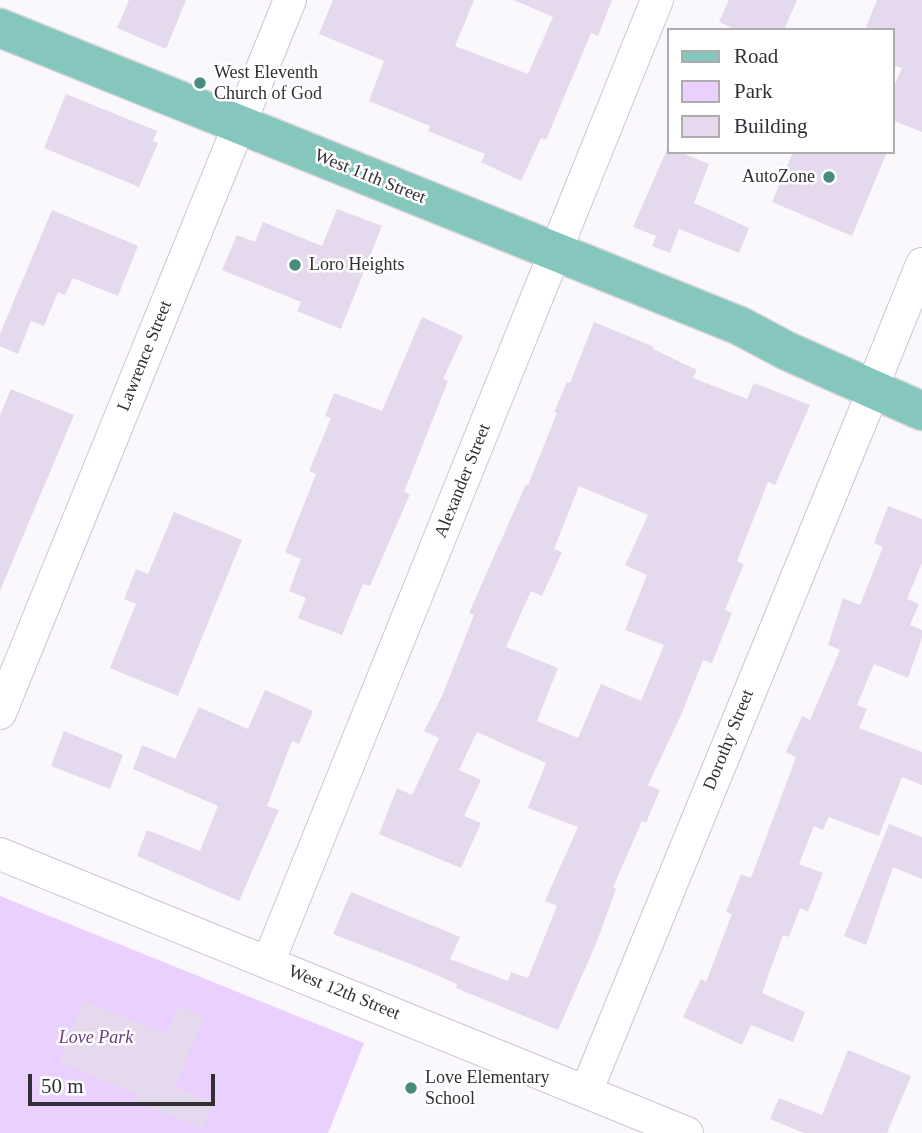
<!DOCTYPE html>
<style>
body{margin:0}
#map{position:relative;width:922px;height:1133px;overflow:hidden;background:#faf8fc;font-family:Georgia,serif}
canvas{display:block}
.legend{position:absolute;left:667px;top:28px;width:228px;height:126px;box-sizing:border-box;background:#fff;border:2px solid #adacaf;margin:0;padding:9px 12px;list-style:none;font-size:21px;color:#332f37}
.legend li{display:flex;align-items:center;gap:14px;height:35px}
.legend b{width:35px;border:2px solid #adacaf}
.scale{position:absolute;left:28px;top:1074px;width:187px;height:32px;box-sizing:border-box;border:4px solid #332f37;border-top:0;padding-left:9px;font-size:21px;line-height:24px;white-space:nowrap;color:#332f37;-webkit-text-stroke:5px #fff;paint-order:stroke}
</style>
<div id="map">
<canvas width="922" height="1133"></canvas>
<ul class="legend">
<li><b style="height:9px;background:#85c7bd"></b>Road</li>
<li><b style="height:19px;background:#ead0fe"></b>Park</li>
<li><b style="height:19px;background:#e5d9ed"></b>Building</li>
</ul>
<div class="scale">50 m</div>
</div>
<script>
const c = document.querySelector('canvas').getContext('2d');
c.lineJoin = 'round';
function fillPath(path, color) { c.fillStyle = color; c.fill(path, 'evenodd'); }
function stroke(path, color, width, dash) { c.strokeStyle = color; c.lineWidth = width; c.lineCap = dash ? 'butt' : 'round'; c.setLineDash(dash || []); c.stroke(path); }
function label(font, color, halo, rows, align = 'center') {
  c.font = font + ' Georgia,serif'; c.lineWidth = 5; c.setLineDash([]); c.textBaseline = 'middle'; c.strokeStyle = halo; c.fillStyle = color; for (const [text, x, y, turn = 0] of rows) {
    c.save(); c.translate(x, y); c.rotate((+turn || 0) * Math.PI / 180); c.textAlign = isNaN(turn) ? turn : align; if (halo) c.strokeText(text, 0, 0); c.fillText(text, 0, 0); c.restore();
  }
}
fillPath(new Path2D(`
 M 0,896 L 364,1043 L 328,1133 L 0,1133 Z`), '#ead0fe');
fillPath(new Path2D(`
 M 129,0 L 186,0 L 166,49 L 117,28 Z
 M 333,0 L 474,0 L 455,46 L 528,74 L 553,17 L 514,0 L 612,0 L 598,36 L 591,33 L 546,140 L 541,138 L 521,181 L 481,162 L 485,154 L 428,131 L 430,126 L 369,101 L 384,61 L 319,34 Z
 M 729,0 L 797,0 L 784,30 L 737,30 L 719,22 Z
 M 877,0 L 922,0 L 922,132 L 892,120 L 892,90 L 902,68 L 892,65 L 892,30 L 865,30 Z
 M 66,94 L 157,131 L 153,141 L 158,143 L 139,187 L 44,148 Z
 M 668,147 L 668,152 L 680,152 L 709,164 L 694,203 L 749,228 L 739,253 L 679,229 L 670,253 L 652,246 L 656,236 L 633,227 Z
 M 793,152 L 887,152 L 852,236 L 772,202 Z
 M 337,209 L 382,226 L 341,329 L 297,311 L 301,302 L 222,270 L 237,235 L 255,242 L 263,222 L 322,246 Z
 M 52,210 L 138,246 L 118,296 L 73,278 L 65,295 L 58,292 L 44,326 L 31,321 L 18,354 L 0,346 L 0,334 Z
 M 422,317 L 463,336 L 443,379 L 448,381 L 404,492 L 410,494 L 370,586 L 363,584 L 342,635 L 298,618 L 306,598 L 289,591 L 301,559 L 285,552 L 316,474 L 309,471 L 331,418 L 325,416 L 334,393 L 382,411 Z
 M 594,322 L 654,347 L 653,349 L 697,370 L 693,378 L 747,399 L 754,383 L 810,405 L 775,485 L 768,482 L 737,561 L 744,564 L 725,610 L 732,613 L 712,663 L 703,660 L 682,713 L 648,785 L 660,790 L 646,823 L 642,821 L 613,887 L 616,889 L 596,944 L 558,1030 L 456,988 L 457,984 L 418,967 L 333,934 L 351,892 L 460,937 L 450,959 L 508,981 L 511,972 L 528,978 L 557,906 L 545,901 L 578,827 L 528,808 L 546,763 L 477,732 L 459,770 L 481,780 L 464,816 L 481,823 L 461,868 L 379,834 L 397,788 L 412,795 L 439,738 L 424,731 L 442,696 L 474,615 L 469,613 L 526,484 L 528,485 L 557,413 L 554,412 L 567,382 L 570,383 ZM 579,486 L 648,515 L 625,565 L 647,575 L 625,630 L 664,645 L 641,701 L 601,684 L 578,738 L 537,721 L 558,668 L 506,647 L 531,591 L 542,596 L 562,552 L 554,549 Z
 M 11,389 L 74,415 L 0,591 L 0,415 Z
 M 888,506 L 922,519 L 922,563 L 907,599 L 919,604 L 910,625 L 922,630 L 922,638 L 908,678 L 874,664 L 857,705 L 867,709 L 859,728 L 922,752 L 922,785 L 902,777 L 879,836 L 829,817 L 823,830 L 814,826 L 799,864 L 823,873 L 808,912 L 800,908 L 789,937 L 783,935 L 762,993 L 805,1012 L 793,1042 L 751,1025 L 742,1045 L 683,1017 L 701,979 L 706,982 L 732,914 L 726,912 L 741,874 L 751,878 L 796,757 L 786,752 L 802,716 L 810,720 L 840,650 L 828,645 L 843,598 L 860,605 L 883,547 L 874,543 Z
 M 174,512 L 242,540 L 178,696 L 110,668 L 136,604 L 124,599 L 136,569 L 148,574 Z
 M 265,690 L 313,711 L 299,744 L 292,741 L 267,806 L 279,810 L 239,901 L 137,856 L 147,830 L 200,851 L 218,806 L 133,769 L 142,745 L 175,759 L 199,707 L 248,729 Z
 M 64,731 L 123,755 L 110,789 L 51,766 Z
 M 889,824 L 922,837 L 922,879 L 893,867 L 866,945 L 844,936 Z
 M 83,1000 L 167,1034 L 178,1006 L 204,1017 L 175,1087 L 213,1103 L 203,1129 L 134,1101 L 137,1094 L 59,1062 Z
 M 848,1050 L 911,1076 L 887,1133 L 804,1133 L 770,1119 L 779,1098 L 822,1115 Z`), '#e5d9ed');
const minor = new Path2D(`
 M 878,373 L 922,264
 M 0,713 L 290,0
 M 0,854 L 687,1133
 M 268,963 L 657,0
 M 586,1092 L 874,389`);
const major = new Path2D(`
 M 0,28 L 740,326 L 787,351 L 922,411`);
stroke(minor, '#cec2d7', 34);
stroke(major, '#d6d5d7', 41);
stroke(minor, '#fff', 32);
stroke(major, '#85c7bd', 38);
for (const [x, y, r, color] of [
 [200,83,7,"#488c7f"],
 [829,177,7,"#488c7f"],
 [295,265,7,"#488c7f"],
 [411,1088,7,"#488c7f"]
]) { const dot = new Path2D(); dot.arc(x, y, r, 0, 2 * Math.PI); c.fillStyle = color; c.fill(dot); stroke(dot, '#fff', 2.5); }
label('18px', '#332f37', '#fff', [
 ["West Eleventh",214,73],
 ["Church of God",214,94],
 ["AutoZone",815,177,"right"],
 ["Loro Heights",309,265],
 ["Love Elementary",425,1078],
 ["School",425,1099]
], 'left');
label('18px', '#332f37', '#fff', [
 ["West 11th Street",370,177,22],
 ["Lawrence Street",145,356,-68],
 ["Alexander Street",463,481,-68],
 ["Dorothy Street",729,740,-68],
 ["West 12th Street",344,993,22]
]);
label('italic 18px', '#673d81', '#fff', [
 ["Love Park",96,1038]
]);
</script>
